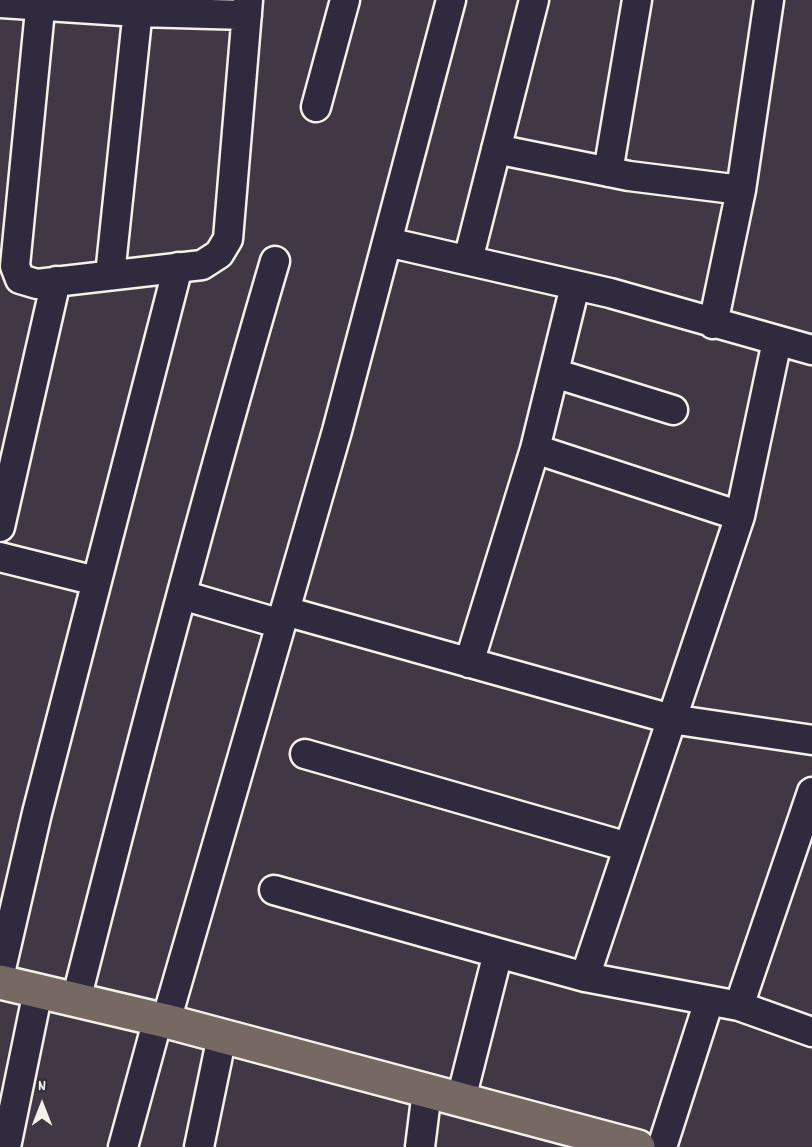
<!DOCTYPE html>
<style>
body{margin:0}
#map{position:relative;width:812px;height:1147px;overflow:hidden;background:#413745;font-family:Dekko,sans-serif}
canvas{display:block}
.north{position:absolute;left:12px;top:1075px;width:60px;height:60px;-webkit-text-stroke:4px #2f2a3d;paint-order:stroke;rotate:0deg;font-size:16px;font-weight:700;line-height:24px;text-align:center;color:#f4f1e8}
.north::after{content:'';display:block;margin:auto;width:21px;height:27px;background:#f4f1e8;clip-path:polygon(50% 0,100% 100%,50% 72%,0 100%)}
</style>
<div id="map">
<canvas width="812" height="1147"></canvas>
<div class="north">N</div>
</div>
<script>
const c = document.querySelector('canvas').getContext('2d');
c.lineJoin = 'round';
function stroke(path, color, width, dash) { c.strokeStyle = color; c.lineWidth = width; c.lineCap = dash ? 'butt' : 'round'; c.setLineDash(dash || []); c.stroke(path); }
const minor = new Path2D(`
 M 41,0 L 15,266 L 20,279 L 37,284 L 202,265 L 219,254 L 228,239 L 248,0
 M 0,3 L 138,12 L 247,15
 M 316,107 L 345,0
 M 496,149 L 629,176 L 741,190
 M 608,172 L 637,0
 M 387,242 L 610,293 L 812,350
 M 468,260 L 534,0
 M 110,275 L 139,0
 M 575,286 L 535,449 L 740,516 L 585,977
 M 713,324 L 741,190 L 769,0
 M 554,373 L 673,410
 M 740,516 L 777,341
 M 0,527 L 56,281
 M 0,557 L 96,581
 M 182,595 L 281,624
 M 285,611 L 671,719 L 812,740
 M 469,663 L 535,449
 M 305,754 L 628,847
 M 274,890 L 498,953
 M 0,973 L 37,813 L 178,267
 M 76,1000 C 139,753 203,506 275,261
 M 739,1006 L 812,1032
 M 166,1021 L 337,431 L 451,0
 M 461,1099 L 498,953 L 585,977 L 739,1006 L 812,792
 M 6,1147 L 38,991
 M 123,1147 L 158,1019
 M 199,1147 L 222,1036
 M 420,1147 L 427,1091
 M 662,1147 L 709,1001`);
const major = new Path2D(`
 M 0,982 L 166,1021 L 638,1147`);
stroke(minor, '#f4f1e8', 33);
stroke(major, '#f4f1e8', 38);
stroke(minor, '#2f2a3d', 28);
stroke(major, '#766964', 33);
</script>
